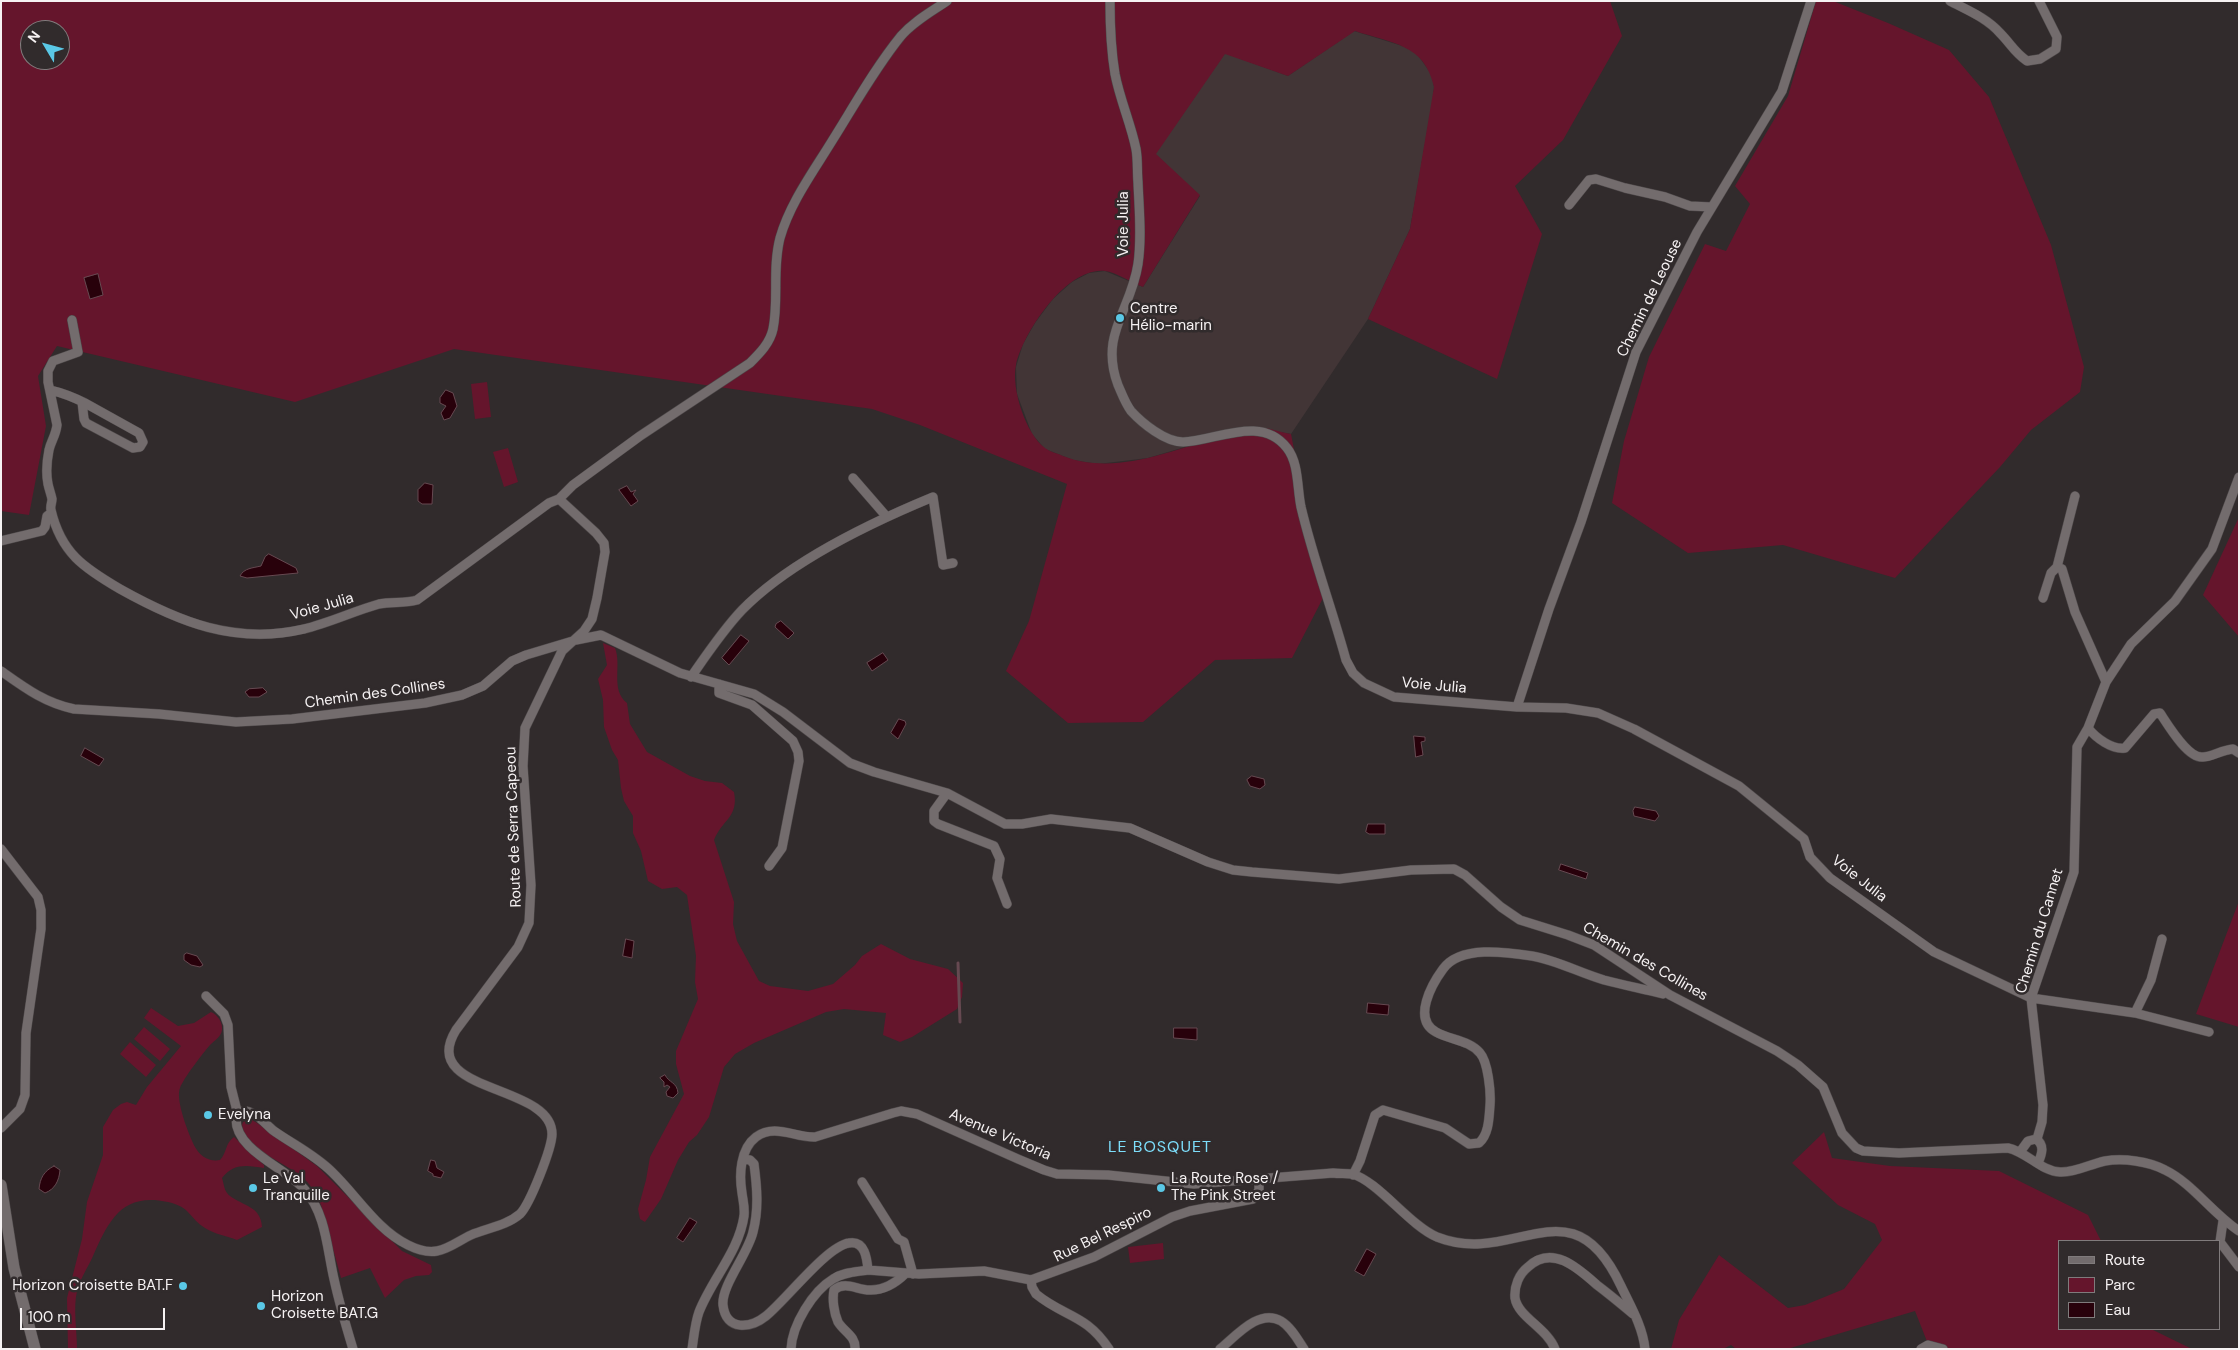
<!DOCTYPE html>
<meta charset="utf-8">
<style>
body{margin:0}
#map{position:relative;width:2240px;height:1350px;overflow:hidden;background:#312b2c;font-family:"DM Sans",sans-serif}
canvas{display:block}
.frame{position:absolute;inset:0;border:2px solid #f6f2f3;pointer-events:none}
.legend{position:absolute;left:2058px;top:1240px;width:162px;height:90px;box-sizing:border-box;background:#312b2c;border:1px solid #807b7c;margin:0;padding:6px 9px;list-style:none;font-size:15px;color:#f6f2f3}
.legend li{display:flex;align-items:center;gap:10px;height:25px}
.legend b{width:25px;border:1px solid #807b7c}
.north{position:absolute;left:20px;top:20px;width:50px;height:50px;box-sizing:border-box;background:#312b2c;border:1px solid #807b7c;border-radius:50%;rotate:307deg;font-size:14px;font-weight:700;line-height:20px;text-align:center;color:#f6f2f3}
.north::after{content:'';display:block;margin:auto;width:18px;height:22px;background:#5ac8e6;clip-path:polygon(50% 0,100% 100%,50% 72%,0 100%)}
.scale{position:absolute;left:20px;top:1308px;width:145px;height:22px;box-sizing:border-box;border:2px solid #f6f2f3;border-top:0;padding-left:6px;font-size:15px;line-height:18px;white-space:nowrap;color:#f6f2f3;-webkit-text-stroke:4px #312b2c;paint-order:stroke}
</style>
<div id="map">
<canvas width="2240" height="1350"></canvas>
<div class="frame"></div>
<ul class="legend">
<li><b style="height:6px;background:#736c6d"></b>Route</li>
<li><b style="height:14px;background:#65152c"></b>Parc</li>
<li><b style="height:14px;background:#28010b"></b>Eau</li>
</ul>
<div class="north">N</div>
<div class="scale">100 m</div>
</div>
<script>
const c = document.querySelector('canvas').getContext('2d');
c.lineJoin = 'round';
function fillPath(path, color) { c.fillStyle = color; c.fill(path, 'evenodd'); }
function stroke(path, color, width, dash) { c.strokeStyle = color; c.lineWidth = width; c.lineCap = dash ? 'butt' : 'round'; c.setLineDash(dash || []); c.stroke(path); }
function label(font, color, halo, rows, align = 'center') {
  c.font = font + ' "DM Sans",sans-serif'; c.lineWidth = 5; c.setLineDash([]); c.textBaseline = 'middle'; c.strokeStyle = halo; c.fillStyle = color; for (const [text, x, y, turn = 0] of rows) {
    c.save(); c.translate(x, y); c.rotate((+turn || 0) * Math.PI / 180); c.textAlign = isNaN(turn) ? turn : align; if (halo) c.strokeText(text, 0, 0); c.fillText(text, 0, 0); c.restore();
  }
}
fillPath(new Path2D(`
 M 1354,31 L 1409,48 L 1417,54 L 1432,75 L 1434,87 L 1433,99 L 1410,229 L 1368,319 L 1291,434 L 1252,427 L 1148,458 L 1098,464 L 1073,460 L 1045,449 L 1032,434 L 1017,394 L 1016,367 L 1023,344 L 1035,323 L 1053,299 L 1072,282 L 1089,273 L 1105,271 L 1143,287 L 1200,196 L 1155,154 L 1225,53 L 1288,76 Z`), '#423536');
fillPath(new Path2D(`
 M 1,1 L 1610,1 L 1622,36 L 1563,140 L 1515,186 L 1542,234 L 1497,379 L 1368,319 L 1410,229 L 1434,87 C 1425,44 1391,43 1355,31 L 1288,76 L 1225,54 L 1156,154 L 1200,195 L 1143,287 C 1133,283 1115,272 1105,271 C 1066,267 1023,333 1016,365 C 1011,389 1026,434 1045,448 C 1050,452 1057,453 1063,456 C 1114,476 1171,451 1221,436 C 1230,433 1240,429 1250,427 C 1262,425 1279,432 1291,434 L 1323,598 L 1292,658 L 1215,660 L 1143,722 L 1068,723 L 1006,671 L 1029,621 L 1067,484 L 920,425 L 872,409 L 454,349 L 295,402 L 57,346 L 38,376 L 46,426 L 29,515 L 1,511 ZM 30,30 L 60,30 L 60,60 L 30,60 Z
 M 1816,1 L 1833,1 L 1888,23 L 1949,50 L 1989,97 L 2051,245 L 2084,367 L 2080,392 L 2031,430 L 2000,467 L 1895,578 L 1783,545 L 1688,553 L 1612,503 L 1624,441 L 1649,357 L 1705,244 L 1726,251 L 1750,204 L 1735,186 L 1788,96 Z
 M 487,382 L 491,417 L 475,419 L 471,384 Z
 M 508,448 L 518,482 L 504,487 L 493,452 Z
 M 2239,517 L 2239,637 L 2203,595 Z
 M 603,643 L 615,648 C 622,665 610,690 627,703 L 630,724 L 647,752 L 690,776 L 705,781 L 722,783 L 734,792 C 739,817 722,820 714,840 L 734,902 L 733,924 L 737,941 L 759,981 L 770,986 L 808,991 L 833,984 L 855,965 L 862,956 L 881,944 L 910,959 L 948,969 L 963,983 L 962,997 L 957,1009 L 912,1037 L 900,1042 L 883,1035 L 886,1013 L 844,1009 L 826,1012 L 754,1043 L 735,1054 L 724,1067 L 709,1117 L 697,1135 L 689,1142 L 678,1160 L 661,1199 L 645,1222 L 640,1219 L 638,1209 L 646,1180 L 650,1157 L 684,1094 L 676,1064 L 676,1051 L 698,999 L 695,982 L 696,956 L 687,895 L 677,887 L 662,889 L 648,881 L 641,851 L 633,833 L 633,816 L 624,801 L 621,788 L 618,760 L 612,750 L 604,727 L 603,700 L 598,679 L 607,665 Z
 M 2239,901 L 2239,1027 L 2196,1014 Z
 M 151,1008 L 178,1026 L 194,1023 L 211,1012 C 218,1015 223,1023 222,1030 C 221,1037 215,1040 210,1045 C 203,1053 183,1079 180,1088 C 175,1100 189,1135 195,1147 C 200,1156 209,1162 220,1160 C 227,1153 225,1143 234,1137 L 264,1165 L 264,1168 C 247,1165 233,1163 222,1178 C 224,1184 224,1192 230,1196 C 243,1206 261,1206 262,1227 L 237,1240 C 227,1236 214,1234 205,1228 C 189,1218 191,1207 168,1202 C 122,1192 109,1220 93,1256 C 88,1267 80,1279 77,1291 C 73,1308 77,1331 77,1349 L 68,1349 L 67,1298 L 82,1239 L 87,1202 L 103,1155 L 103,1127 L 113,1110 L 121,1104 L 127,1102 L 136,1105 L 147,1087 L 181,1046 L 144,1018 Z
 M 144,1027 L 170,1049 L 160,1061 L 134,1039 Z
 M 130,1042 L 156,1065 L 146,1077 L 120,1054 Z
 M 250,1118 L 317,1166 L 402,1251 L 431,1265 L 432,1272 L 429,1275 L 416,1276 L 404,1280 L 385,1298 L 370,1268 L 341,1278 L 321,1205 C 316,1194 310,1183 301,1176 C 284,1162 245,1149 242,1125 L 243,1122 Z
 M 1824,1132 L 1832,1158 L 1890,1166 L 1999,1171 L 2088,1215 L 2101,1241 L 2059,1241 L 2059,1329 L 2151,1329 L 2192,1349 L 1930,1349 L 1915,1311 L 1787,1349 L 1736,1349 L 1731,1345 L 1723,1349 L 1671,1349 L 1679,1320 L 1719,1255 L 1788,1308 L 1805,1305 L 1844,1289 L 1882,1240 L 1875,1224 L 1838,1205 L 1792,1163 Z
 M 1163,1243 L 1164,1259 L 1130,1263 L 1128,1247 Z`), '#65152c');
const water = new Path2D(`
 M 98,274 L 103,295 L 90,299 L 84,278 Z
 M 446,390 L 453,393 L 457,406 L 450,418 L 444,420 L 441,413 L 446,406 L 440,403 L 440,398 Z
 M 425,483 L 433,485 L 432,504 L 422,504 L 418,501 L 418,490 Z
 M 627,486 L 631,492 L 636,490 L 633,494 L 638,501 L 631,506 L 619,490 Z
 M 269,554 L 296,568 L 298,573 L 247,578 L 240,576 C 244,568 253,568 261,566 L 265,557 Z
 M 781,621 L 794,633 L 788,639 L 775,627 L 776,624 Z
 M 741,635 L 749,641 L 729,665 L 722,658 Z
 M 883,653 L 888,660 L 872,671 L 867,663 Z
 M 263,688 L 267,692 L 259,697 L 249,697 L 245,692 L 249,689 Z
 M 899,719 L 905,721 L 906,724 L 898,739 L 891,733 Z
 M 1414,736 L 1425,737 L 1425,741 L 1421,742 L 1423,755 L 1416,757 Z
 M 85,748 L 104,759 L 99,766 L 81,756 Z
 M 1252,776 L 1264,779 L 1265,785 L 1260,789 L 1250,786 L 1247,780 Z
 M 1635,807 L 1656,811 L 1659,816 L 1655,821 L 1634,816 L 1633,811 Z
 M 1368,824 L 1385,824 L 1385,834 L 1369,834 L 1366,832 Z
 M 1561,864 L 1588,873 L 1586,879 L 1559,870 Z
 M 626,939 L 634,941 L 632,958 L 623,956 Z
 M 187,953 L 197,956 L 203,965 L 200,967 L 191,965 L 184,960 L 184,955 Z
 M 1368,1003 L 1389,1005 L 1388,1015 L 1367,1013 Z
 M 1174,1028 L 1197,1028 L 1197,1040 L 1174,1038 Z
 M 665,1075 C 669,1083 677,1082 678,1093 L 673,1098 L 667,1096 L 666,1092 L 670,1087 L 667,1085 L 664,1087 L 664,1082 L 660,1078 Z
 M 431,1160 L 435,1161 L 437,1168 L 444,1172 L 441,1178 L 433,1176 L 433,1174 L 428,1171 Z
 M 54,1166 L 60,1170 C 59,1181 55,1189 45,1193 L 39,1189 C 40,1178 44,1171 54,1166 Z
 M 690,1218 L 697,1222 L 683,1242 L 677,1238 Z
 M 1367,1249 L 1376,1254 L 1364,1276 L 1355,1271 Z`);
fillPath(water, '#28010b');
stroke(water, '#664951', 1);
stroke(new Path2D(`
 M 958,963 L 960,1022`), '#664951', 3);
const minor = new Path2D(`
 M 1110,1 C 1110,26 1111,50 1115,74 C 1120,100 1131,124 1136,149 C 1138,160 1137,171 1138,182 C 1139,209 1142,237 1138,264 C 1131,311 1099,334 1118,385 C 1122,394 1125,403 1131,411 C 1142,423 1165,442 1183,442 C 1216,441 1261,414 1287,448 C 1299,463 1297,488 1301,507 C 1313,558 1332,609 1346,660 L 1353,673 L 1364,683 L 1394,697 L 1517,707 L 1566,708 L 1598,713 L 1634,729 L 1739,786 L 1804,839 L 1810,857 L 1830,878 L 1934,952 L 2031,998 L 2135,1013 L 2151,980 L 2162,939
 M 1950,1 C 1967,10 1987,18 2000,33 C 2011,44 2014,52 2027,61 L 2040,59 L 2056,49 L 2057,37 L 2039,1
 M 1569,205 L 1589,180 L 1596,179 L 1625,188 L 1665,197 L 1690,206 L 1712,207
 M 72,320 L 78,352 L 53,361 L 48,371 L 48,382 L 57,425 C 56,435 51,441 49,450 C 47,460 46,474 48,484 C 49,489 51,494 52,499 C 52,503 50,506 51,510 C 61,553 84,568 120,589 C 179,622 235,645 304,629 C 329,623 354,611 379,604 C 392,601 404,604 417,600 L 549,503 L 559,499 L 573,485 L 640,436 L 750,363 C 760,353 770,343 773,329 C 779,300 772,269 780,238 C 790,203 813,172 832,141 C 854,106 875,68 901,36 C 914,21 931,12 947,1
 M 50,390 C 63,393 73,397 85,403 L 139,433 L 143,442 L 140,447 L 133,448 L 86,423 L 84,419 L 82,402
 M 853,478 L 886,516
 M 1,541 L 42,531 L 45,527 L 47,516 L 51,513
 M 2057,567 L 2062,569 L 2075,612 L 2106,682
 M 2043,598 L 2051,573 L 2057,567 L 2075,496
 M 1,671 C 25,688 45,703 74,709 L 159,714 L 236,722 L 292,719 L 425,703 L 462,695 L 483,686 L 512,661 L 526,655 L 576,640 L 601,635 L 680,673 L 754,694 L 783,712 L 850,763 L 874,772 L 947,793 L 1005,824 L 1022,824 L 1051,819 L 1130,828 L 1208,862 L 1233,870 L 1252,872 L 1339,879 L 1411,870 L 1454,869 L 1465,875 L 1501,907 L 1520,920 L 1568,935 L 1594,945 L 1670,995 L 1777,1051 L 1798,1065 L 1823,1087 L 1842,1133 L 1856,1148 L 1863,1151 L 1899,1153 L 2008,1148 C 2027,1152 2041,1171 2060,1172 C 2075,1173 2090,1164 2105,1161 C 2123,1158 2148,1161 2165,1170 C 2192,1183 2213,1214 2239,1231
 M 691,677 C 707,654 723,630 742,610 C 790,561 870,523 933,497 L 943,565 L 953,563
 M 719,684 L 719,693 L 752,705 L 793,741 L 798,752 L 799,761 L 782,848 L 769,866
 M 1517,707 L 1549,609 L 1581,522 L 1636,352 L 1697,232 L 1782,91 L 1811,1
 M 2088,728 C 2096,738 2112,750 2125,748 L 2154,714 L 2160,713 C 2168,725 2188,759 2203,757 C 2211,757 2222,750 2233,749 L 2239,753
 M 947,793 L 934,811 L 934,821 L 938,824 L 994,846 L 1000,859 L 997,878 L 1007,904
 M 1,849 L 38,897 L 41,910 L 41,929 L 26,1033 L 25,1095 L 20,1109 L 1,1128
 M 206,996 L 224,1014 L 228,1025 L 231,1087 L 238,1115
 M 2135,1013 L 2209,1032
 M 2037,1139 L 2042,1122 L 2043,1105 L 2031,998 L 2074,872 L 2077,747 L 2088,728 L 2106,682 L 2131,644 L 2175,601 L 2212,549 L 2239,477
 M 2020,1152 L 2028,1141 L 2036,1139 C 2045,1145 2042,1154 2038,1163
 M 743,1159 L 750,1160 L 754,1164 C 757,1187 759,1209 753,1232 C 748,1254 721,1286 723,1305 C 726,1332 751,1328 766,1316 C 786,1300 827,1246 849,1243 C 865,1240 867,1259 868,1270 C 856,1272 844,1272 833,1279 C 813,1291 792,1325 791,1349
 M 1353,1175 L 1360,1161 L 1375,1115 L 1383,1110 L 1445,1128 L 1469,1144 L 1479,1143 C 1489,1134 1489,1118 1490,1105 C 1491,1092 1488,1062 1480,1053 C 1469,1040 1450,1040 1436,1032 C 1412,1019 1432,984 1443,969 C 1460,945 1506,952 1532,956 C 1556,960 1580,973 1604,980 C 1623,985 1643,989 1663,994
 M 862,1182 L 898,1239 L 904,1242 L 913,1274
 M 2223,1221 L 2220,1242 L 2239,1267
 M 868,1270 L 919,1274 L 984,1271 L 1031,1280 L 1094,1257 L 1172,1217 L 1190,1211 L 1253,1199 L 1259,1190 L 1259,1180
 M 1031,1280 L 1032,1287 L 1036,1294 C 1064,1317 1086,1314 1109,1349
 M 353,1349 C 346,1326 339,1302 334,1279 C 327,1249 326,1214 305,1190 C 287,1168 235,1151 236,1118 L 243,1111 C 255,1110 265,1124 274,1131 C 294,1145 315,1155 332,1172 C 357,1196 377,1230 408,1245 C 418,1250 427,1253 437,1251 C 449,1249 460,1240 471,1235 C 487,1228 506,1226 520,1214 C 530,1204 552,1148 552,1134 C 552,1083 417,1094 456,1030 L 518,947 L 529,923 L 531,885 L 523,766 L 525,728 L 562,651 L 584,631 L 592,619 L 597,598 L 605,552 L 604,543 L 596,533 L 559,499
 M 692,1349 C 694,1336 695,1323 699,1312 C 712,1279 739,1251 744,1216 C 745,1207 743,1201 742,1193 C 739,1175 740,1149 756,1137 C 775,1123 795,1138 815,1137 L 893,1113 L 901,1111 L 917,1114 L 1018,1159 L 1044,1170 L 1057,1174 L 1108,1175 L 1194,1184 L 1333,1173 C 1339,1174 1346,1173 1352,1174 C 1378,1181 1409,1225 1437,1237 C 1515,1268 1571,1179 1621,1286 C 1630,1305 1643,1327 1645,1349
 M 855,1349 C 856,1336 844,1332 838,1322 C 834,1313 832,1299 834,1290 C 846,1280 858,1291 871,1290 C 885,1290 897,1282 906,1273
 M 1220,1349 C 1236,1336 1259,1308 1281,1321 C 1291,1327 1298,1340 1304,1349
 M 1555,1349 C 1547,1328 1518,1317 1515,1298 C 1514,1286 1519,1274 1528,1267 C 1552,1244 1578,1268 1597,1285 C 1609,1294 1621,1304 1633,1314
 M 1921,1349 L 1928,1345 L 1943,1349`);
const tertiary = new Path2D(`
 M 1,1185 L 14,1268 L 35,1349`);
stroke(minor, '#4e494a', 10);
stroke(tertiary, '#4e494a', 12);
stroke(minor, '#736c6d', 9);
stroke(tertiary, '#736c6d', 11);
for (const [x, y, r, color] of [
 [1120,318,5,"#5ac8e6"],
 [208,1115,5,"#5ac8e6"],
 [253,1188,5,"#5ac8e6"],
 [1161,1188,5,"#5ac8e6"],
 [183,1286,5,"#5ac8e6"],
 [261,1306,5,"#5ac8e6"]
]) { const dot = new Path2D(); dot.arc(x, y, r, 0, 2 * Math.PI); c.fillStyle = color; c.fill(dot); stroke(dot, '#312b2c', 2); }
label('15px', '#f6f2f3', '#312b2c', [
 ["Voie Julia",1124,224,-90],
 ["Chemin de Leouse",1650,298,-64],
 ["Voie Julia",322,607,-16],
 ["Voie Julia",1434,686,5],
 ["Chemin des Collines",375,694,-8],
 ["Route de Serra Capeou",514,827,-92],
 ["Voie Julia",1859,879,38],
 ["Chemin du Cannet",2040,931,-73],
 ["Chemin des Collines",1645,962,30],
 ["Avenue Victoria",1000,1135,23],
 ["Rue Bel Respiro",1103,1235,-26]
]);
label('15px', '#f6f2f3', '#312b2c', [
 ["Centre",1130,309],
 ["Hélio-marin",1130,326],
 ["Evelyna",218,1115],
 ["Le Val",263,1179],
 ["Tranquille",263,1196],
 ["La Route Rose /",1171,1179],
 ["The Pink Street",1171,1196],
 ["Horizon Croisette BAT.F",173,1286,"right"],
 ["Horizon",271,1297],
 ["Croisette BAT.G",271,1314]
], 'left');
c.letterSpacing = '1px';
label('16px', '#7ddefb', '#312b2c', [
 ["LE BOSQUET",1160,1148]
]);
c.letterSpacing = '0px';
</script>
